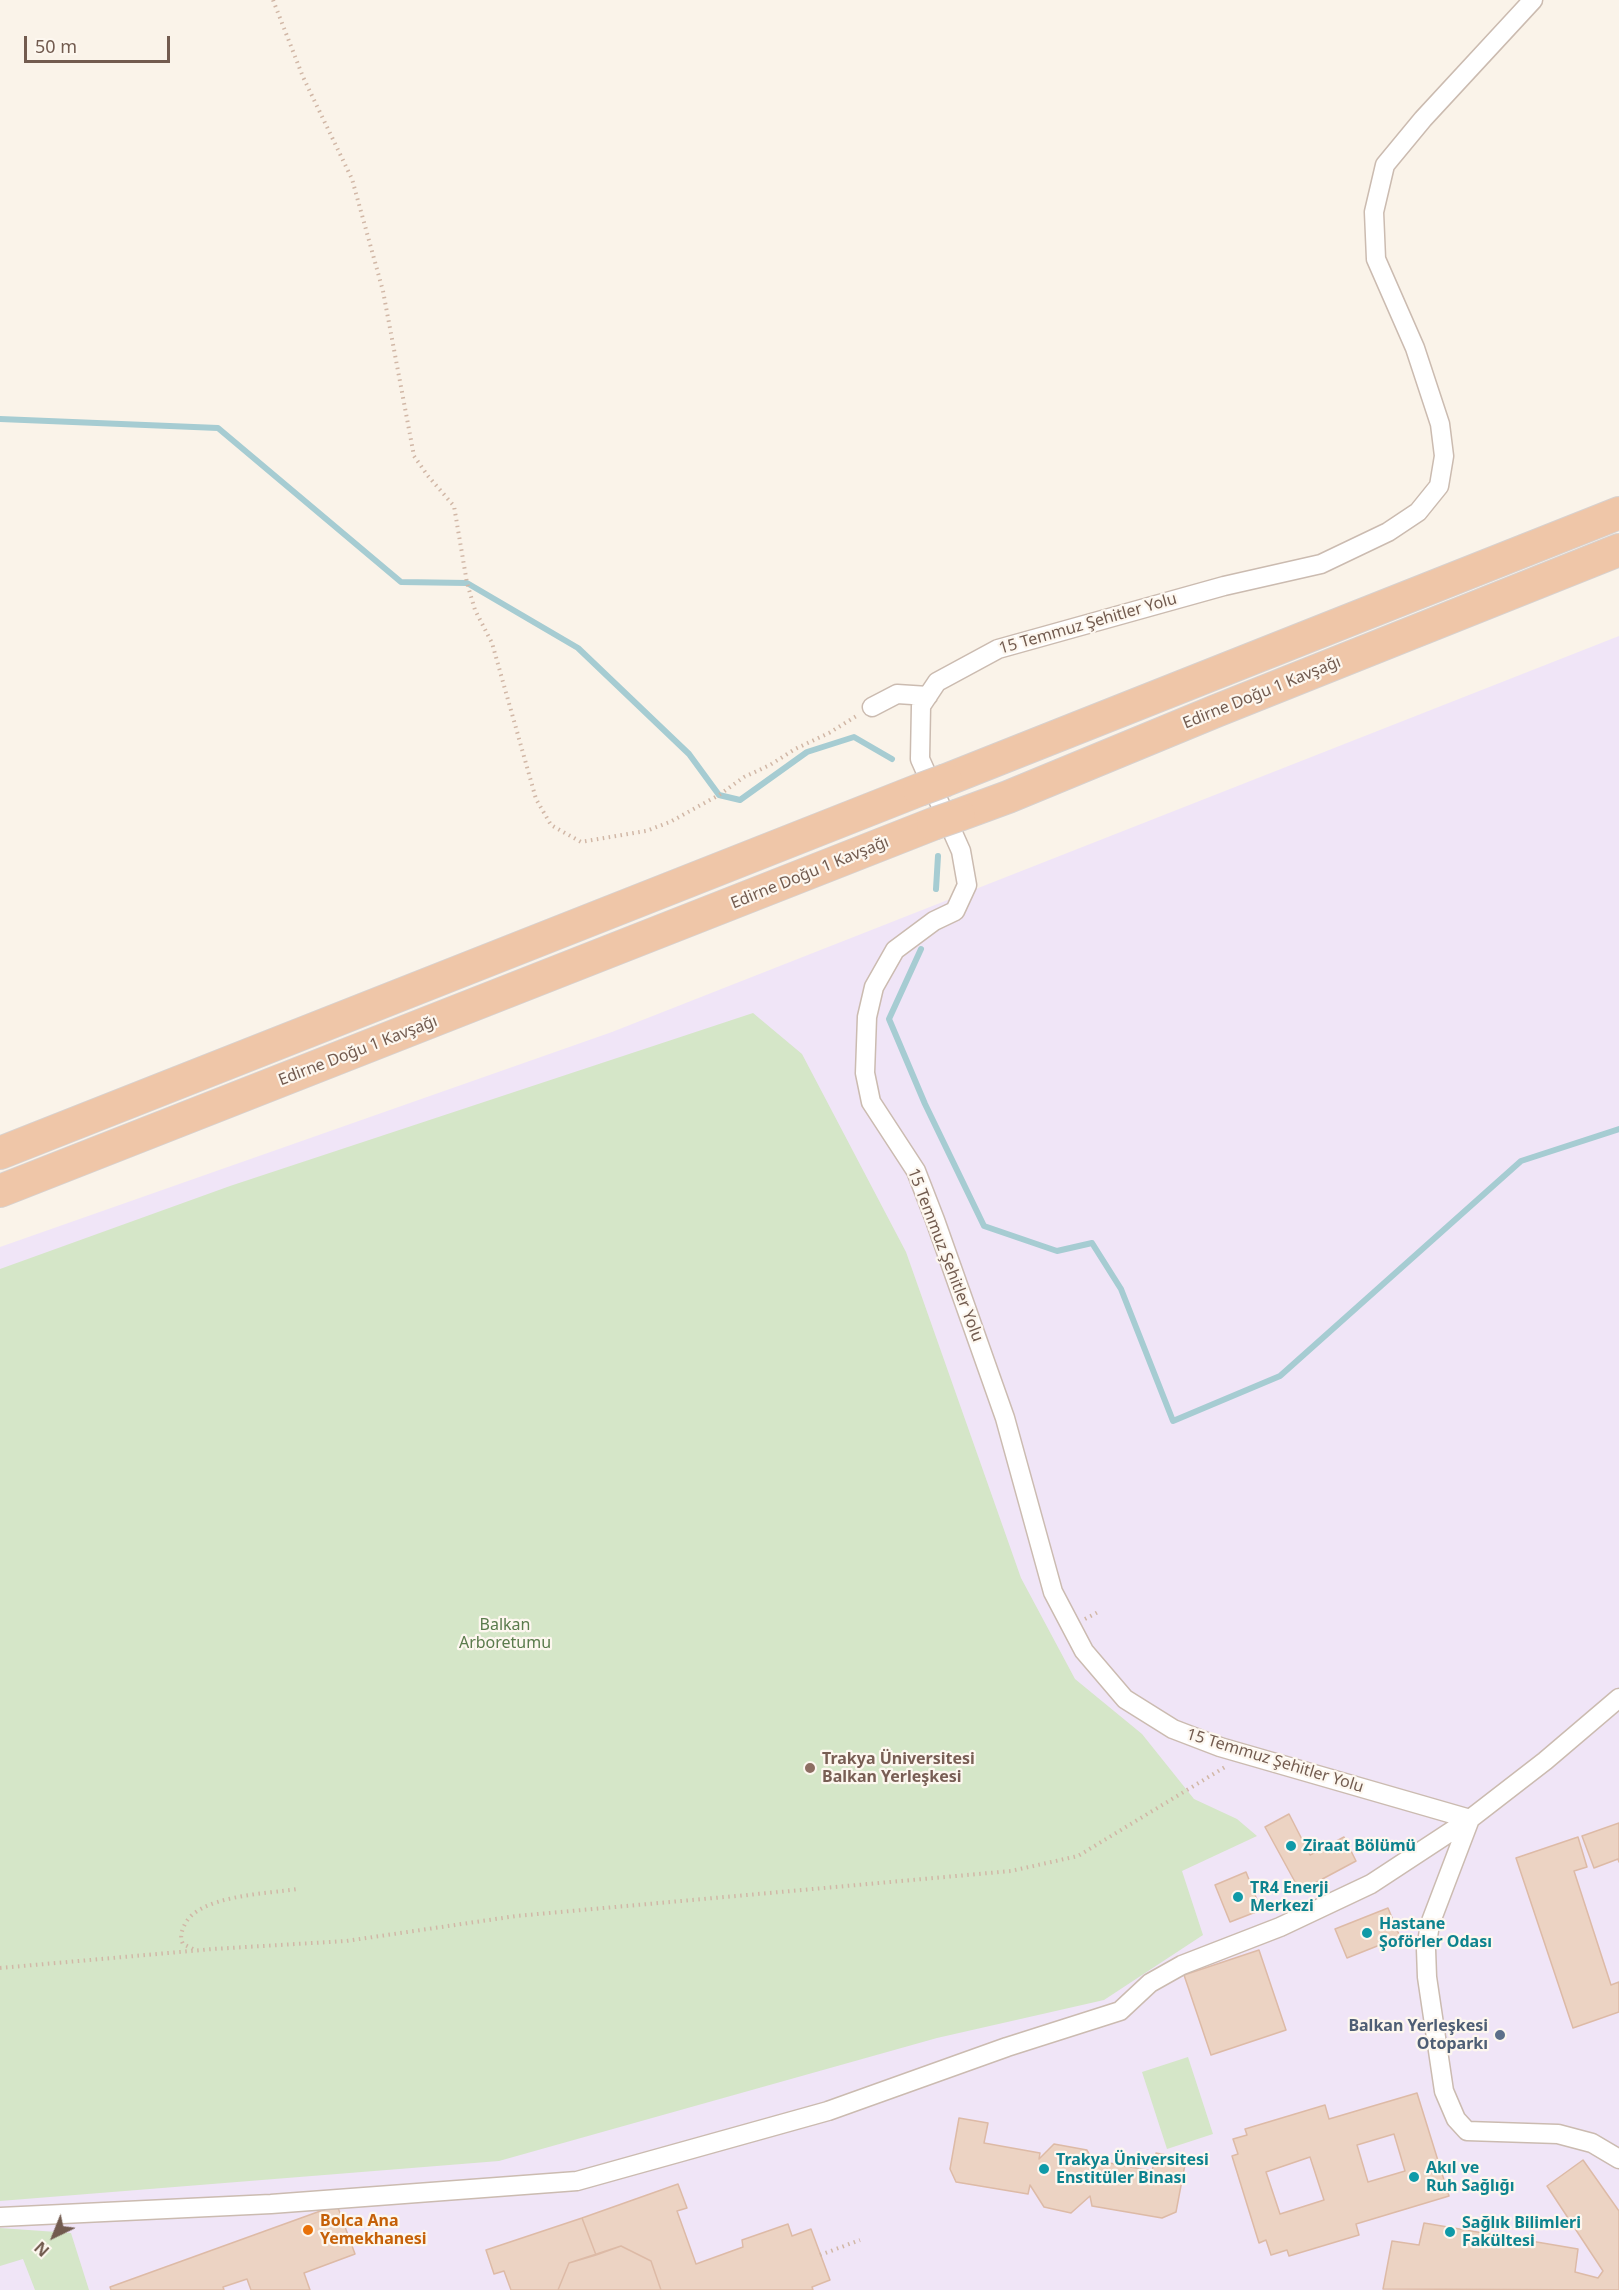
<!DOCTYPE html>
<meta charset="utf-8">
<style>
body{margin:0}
#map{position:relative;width:1619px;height:2290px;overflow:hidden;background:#faf3e9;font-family:"Noto Sans",sans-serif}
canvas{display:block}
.north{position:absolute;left:24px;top:2206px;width:60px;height:60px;-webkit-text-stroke:4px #fdf7ef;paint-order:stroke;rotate:223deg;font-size:16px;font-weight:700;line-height:24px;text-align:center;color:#725b4f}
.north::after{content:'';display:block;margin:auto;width:21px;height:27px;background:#725b4f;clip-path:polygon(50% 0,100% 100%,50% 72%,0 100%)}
.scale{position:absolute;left:24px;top:36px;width:146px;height:27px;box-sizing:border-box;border:3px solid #725b4f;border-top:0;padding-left:8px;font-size:18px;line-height:21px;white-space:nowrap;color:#725b4f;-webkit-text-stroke:4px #fdf7ef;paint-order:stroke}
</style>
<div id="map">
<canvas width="1619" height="2290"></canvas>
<div class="north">N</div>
<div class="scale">50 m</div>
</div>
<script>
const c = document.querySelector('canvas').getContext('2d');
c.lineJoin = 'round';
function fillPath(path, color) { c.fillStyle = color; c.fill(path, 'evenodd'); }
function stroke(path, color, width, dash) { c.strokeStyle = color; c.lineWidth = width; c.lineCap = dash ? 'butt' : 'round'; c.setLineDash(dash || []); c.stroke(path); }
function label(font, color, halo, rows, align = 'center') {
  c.font = font + ' "Noto Sans",sans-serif'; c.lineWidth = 4.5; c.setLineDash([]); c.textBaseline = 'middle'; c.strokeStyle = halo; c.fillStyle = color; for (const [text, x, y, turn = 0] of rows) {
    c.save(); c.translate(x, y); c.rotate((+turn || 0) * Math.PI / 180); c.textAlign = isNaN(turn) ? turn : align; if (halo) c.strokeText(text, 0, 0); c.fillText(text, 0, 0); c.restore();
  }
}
fillPath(new Path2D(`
 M 1619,636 L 1619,2290 L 0,2290 L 0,1247 L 612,1032 Z`), '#f0e5f7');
fillPath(new Path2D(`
 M 753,1013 L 802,1054 L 906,1252 L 1021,1578 L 1075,1679 L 1142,1734 L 1194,1799 L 1237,1819 L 1257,1836 L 1182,1871 L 1203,1935 L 1104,2000 L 937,2038 L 499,2161 L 0,2201 L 0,1269 L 230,1186 Z
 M 1188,2057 L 1213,2134 L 1167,2149 L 1142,2072 Z
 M 0,2228 L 71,2233 L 89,2290 L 35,2290 L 23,2259 L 0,2266 Z`), '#d5e6c8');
stroke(new Path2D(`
 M 0,419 L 218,428 L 401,582 L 467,583 L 578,648 L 689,754 L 719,795 L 740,800 L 807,752 L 854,737 L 892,759
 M 936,889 L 938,856
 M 921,949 L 889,1019 L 925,1104 L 984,1226 L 1057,1251 L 1092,1243 L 1121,1289 L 1173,1421 L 1280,1376 L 1521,1161 L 1619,1129`), '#a6ccd2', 6);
const building = new Path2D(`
 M 1289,1814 L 1310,1855 L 1344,1837 L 1356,1861 L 1300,1891 L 1265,1827 Z
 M 1619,1823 L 1619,1862 L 1618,1859 L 1594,1868 L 1582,1836 Z
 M 1578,1837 L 1587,1867 L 1574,1871 L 1611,1985 L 1619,1982 L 1619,2012 L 1573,2028 L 1516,1858 Z
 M 1246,1872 L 1261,1910 L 1230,1922 L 1215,1885 Z
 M 1388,1908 L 1400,1937 L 1347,1958 L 1335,1929 Z
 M 1259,1950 L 1286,2030 L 1211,2055 L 1184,1975 Z
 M 1417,2093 L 1449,2196 L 1356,2224 L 1359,2235 L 1289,2256 L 1287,2250 L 1271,2255 L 1266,2240 L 1259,2243 L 1232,2156 L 1238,2154 L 1233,2139 L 1247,2135 L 1245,2129 L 1325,2105 L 1329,2119 ZM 1394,2134 L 1405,2171 L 1368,2182 L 1357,2145 ZM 1310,2157 L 1324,2200 L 1280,2214 L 1266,2172 Z
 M 959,2118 L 988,2123 L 984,2143 L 1040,2153 L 1039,2159 L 1054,2144 L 1087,2150 L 1097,2168 L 1099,2161 L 1152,2171 L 1156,2153 L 1186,2159 L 1176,2212 L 1162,2218 L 1092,2206 L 1090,2196 L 1071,2213 L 1044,2207 L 1030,2185 L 1028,2194 L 956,2182 L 950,2169 Z
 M 1583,2160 L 1619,2211 L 1619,2290 L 1383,2289 L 1392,2241 L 1419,2245 L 1424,2223 L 1578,2249 L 1575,2272 L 1598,2278 L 1603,2271 L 1547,2186 Z
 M 678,2184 L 687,2208 L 677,2211 L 696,2264 L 743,2247 L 742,2240 L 788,2224 L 792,2236 L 811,2229 L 830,2280 L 812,2287 L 813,2290 L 661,2290 L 651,2261 L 621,2246 L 596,2255 L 582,2218 Z
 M 337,2205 L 355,2254 L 304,2273 L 310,2290 L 251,2290 L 247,2279 L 223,2287 L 224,2290 L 111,2290 L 110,2287 Z
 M 582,2218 L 596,2255 L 569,2263 L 558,2290 L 511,2290 L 504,2271 L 494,2274 L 486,2250 Z
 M 621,2246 L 651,2261 L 661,2290 L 558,2290 L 569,2263 Z`);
fillPath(building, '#ecd3c3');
stroke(building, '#ddbaa6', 1.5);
const minor = new Path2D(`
 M 1533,0 L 1423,119 L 1385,165 L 1374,212 L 1376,259 L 1415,348 L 1440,424 L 1444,456 L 1439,486 L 1418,512 L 1388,532 L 1321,564 L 1224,586 L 998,649 L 937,682 L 921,706 L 920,759 L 961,851 L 967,885 L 955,911 L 934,921 L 895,950 L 874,987 L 867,1017 L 865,1073 L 871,1102 L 916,1171 L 935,1220 L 1005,1418 L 1053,1592 L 1084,1651 L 1125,1699 L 1173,1729 L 1220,1747 L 1470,1819 L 1430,1924 L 1426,1949 L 1427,1977 L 1444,2091 L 1456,2119 L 1467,2131 L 1558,2134 L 1592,2143 L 1619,2159
 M 872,707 L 897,694 L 928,696
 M 0,2217 L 271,2204 L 577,2181 L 828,2111 L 1007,2047 L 1120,2011 L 1150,1983 L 1182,1965 L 1280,1927 L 1371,1884 L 1470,1819 L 1545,1761 L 1619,1698`);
const trunk = new Path2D(`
 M 946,780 L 1619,513
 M 959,815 L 1008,797 L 1216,711 L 1619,550
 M 0,1153 C 307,1032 614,913 919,790
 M 0,1191 L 933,824`);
stroke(minor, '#cbbbb0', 21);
stroke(trunk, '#d8d1ce', 34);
stroke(new Path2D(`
 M 273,0 L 303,77 L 352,179 L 383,291 L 414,456 L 428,476 L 454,506 L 467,583 L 475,610 L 492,643 L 536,799 L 551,825 L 581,842 L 646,831 L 670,822 L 719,795 L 744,777 L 770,765 L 795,749 L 829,733 L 858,715
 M 1085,1619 L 1100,1611
 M 193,1949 L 183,1944 C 180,1938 181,1933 184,1926 C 197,1895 267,1894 297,1889
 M 0,1968 L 213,1949 L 346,1941 L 516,1916 L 1011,1871 L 1078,1856 L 1225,1767
 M 820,2255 L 860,2240`), '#d1b7a6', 4, [1.5, 4.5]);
stroke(minor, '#fff', 18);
stroke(trunk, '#efc6a8', 32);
const trunkBridge = new Path2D(`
 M 919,790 L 946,780
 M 933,824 L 959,815`);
stroke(trunkBridge, '#d8d1ce', 34, []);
stroke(trunkBridge, '#efc6a8', 32);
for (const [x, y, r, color] of [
 [810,1768,6,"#8d6e63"],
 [1291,1846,6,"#0f9aa8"],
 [1238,1897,6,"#0f9aa8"],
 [1367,1933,6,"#0f9aa8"],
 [1500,2035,6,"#5c6f8a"],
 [1044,2169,6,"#0f9aa8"],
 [1414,2177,6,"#0f9aa8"],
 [308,2230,6,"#e8710a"],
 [1450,2232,6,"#0f9aa8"]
]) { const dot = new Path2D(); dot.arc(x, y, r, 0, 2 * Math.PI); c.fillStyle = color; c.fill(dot); stroke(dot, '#fdf7ef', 2); }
label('16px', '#725b4f', '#fdf7ef', [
 ["15 Temmuz Şehitler Yolu",1088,624,-16],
 ["Edirne Doğu 1 Kavşağı",1262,693,-22],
 ["Edirne Doğu 1 Kavşağı",810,873,-22],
 ["Edirne Doğu 1 Kavşağı",358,1051,-21],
 ["15 Temmuz Şehitler Yolu",945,1255,69],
 ["15 Temmuz Şehitler Yolu",1275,1761,17]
]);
label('16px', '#5a7b4c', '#fdf7ef', [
 ["Balkan",505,1625],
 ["Arboretumu",505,1643]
]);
label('bold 16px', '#785e54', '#fdf7ef', [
 ["Trakya Üniversitesi",822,1759],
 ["Balkan Yerleşkesi",822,1777]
], 'left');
label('bold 16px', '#0d838f', '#fdf7ef', [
 ["Ziraat Bölümü",1303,1846],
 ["TR4 Enerji",1250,1888],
 ["Merkezi",1250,1906],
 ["Hastane",1379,1924],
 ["Şoförler Odası",1379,1942],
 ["Trakya Üniversitesi",1056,2160],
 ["Enstitüler Binası",1056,2178],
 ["Akıl ve",1426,2168],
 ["Ruh Sağlığı",1426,2186],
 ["Sağlık Bilimleri",1462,2223],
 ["Fakültesi",1462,2241]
], 'left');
label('bold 16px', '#4e5e75', '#fdf7ef', [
 ["Balkan Yerleşkesi",1488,2026],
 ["Otoparkı",1488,2044]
], 'right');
label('bold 16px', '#c56008', '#fdf7ef', [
 ["Bolca Ana",320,2221],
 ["Yemekhanesi",320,2239]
], 'left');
</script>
